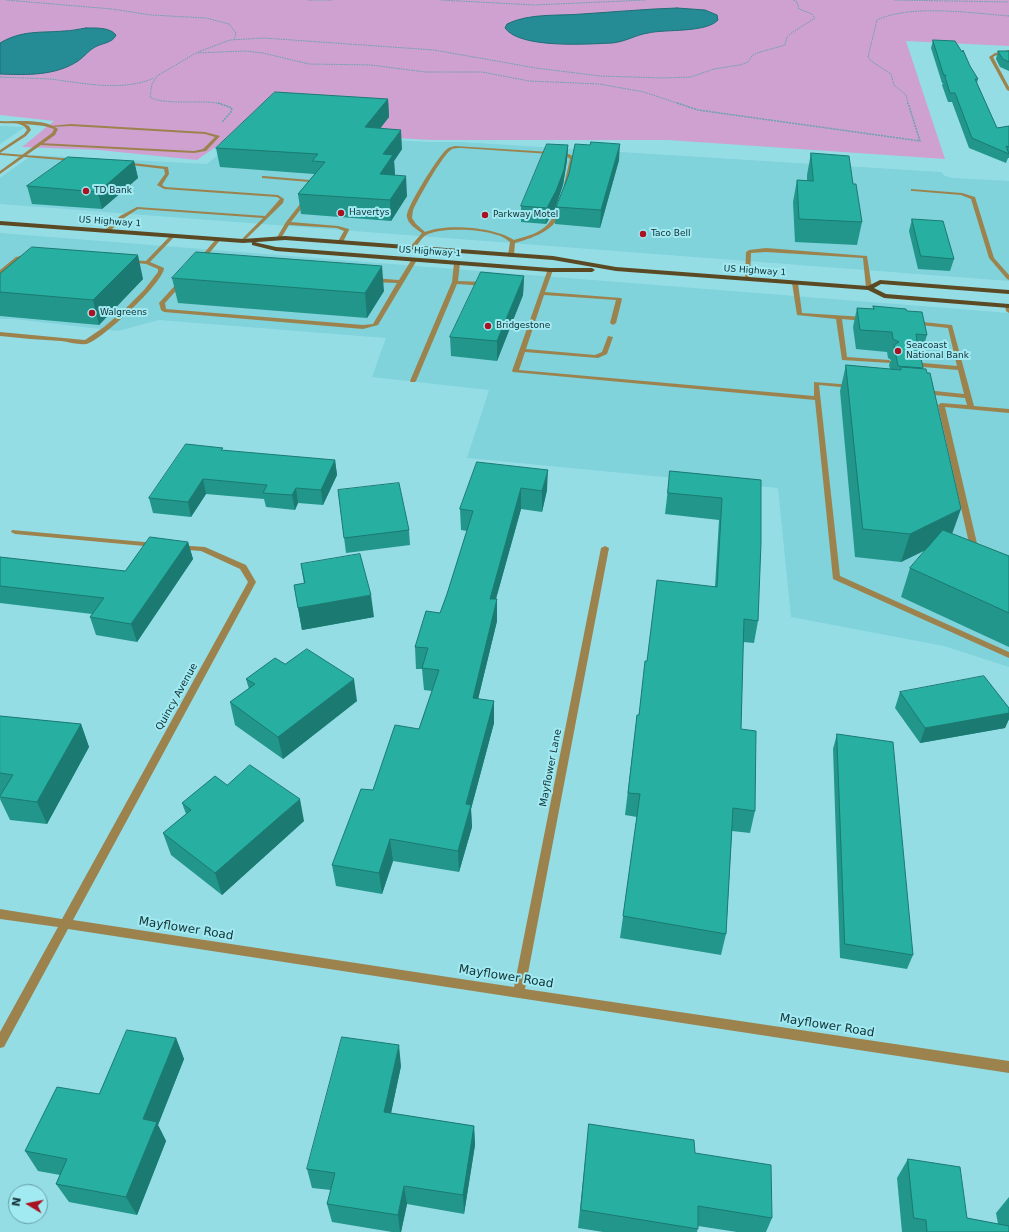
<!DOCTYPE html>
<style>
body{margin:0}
#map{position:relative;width:1009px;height:1232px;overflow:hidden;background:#95dde5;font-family:"DejaVu Sans",sans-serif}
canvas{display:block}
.north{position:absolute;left:8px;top:1184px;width:40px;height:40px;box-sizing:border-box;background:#a2eaf2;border:1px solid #689fa5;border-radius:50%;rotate:280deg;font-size:11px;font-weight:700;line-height:16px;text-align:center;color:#102f32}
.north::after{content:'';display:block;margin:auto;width:14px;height:18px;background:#a81221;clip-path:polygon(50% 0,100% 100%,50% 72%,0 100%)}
</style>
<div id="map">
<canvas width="1009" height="1232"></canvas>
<div class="north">N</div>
</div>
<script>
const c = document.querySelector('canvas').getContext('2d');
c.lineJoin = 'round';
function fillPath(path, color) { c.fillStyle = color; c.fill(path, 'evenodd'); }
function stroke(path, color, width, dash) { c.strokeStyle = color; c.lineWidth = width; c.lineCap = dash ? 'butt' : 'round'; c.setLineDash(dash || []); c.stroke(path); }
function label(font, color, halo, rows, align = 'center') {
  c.font = font + ' "DejaVu Sans",sans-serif'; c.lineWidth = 4; c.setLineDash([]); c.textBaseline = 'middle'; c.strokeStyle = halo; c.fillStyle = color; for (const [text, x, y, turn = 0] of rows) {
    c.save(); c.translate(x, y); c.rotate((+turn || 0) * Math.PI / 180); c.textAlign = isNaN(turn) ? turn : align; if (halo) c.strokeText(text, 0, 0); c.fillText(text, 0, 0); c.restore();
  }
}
fillPath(new Path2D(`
 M 0,126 L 25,127 L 0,144 Z
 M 245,132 L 429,142 L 461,142 L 941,172 L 945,176 L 953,178 L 1009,181 L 1009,281 L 0,204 L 0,178 L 32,155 L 207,164 Z
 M 0,233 L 1009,313 L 1009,667 L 944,646 L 791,617 L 778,488 L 467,458 L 489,390 L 372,377 L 386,338 L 159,320 L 118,331 L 14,319 L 0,319 Z`), '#80d2db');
fillPath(new Path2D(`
 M 0,0 L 1009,0 L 1009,46 L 906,41 L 945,159 L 668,140 L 431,140 L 241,129 L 197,160 L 99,150 L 22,147 L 54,121 L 0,115 Z`), '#cea1d1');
const water = new Path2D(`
 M 677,8 L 705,10 L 717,15 L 718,20 C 706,33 665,29 648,33 C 635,35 625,42 612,43 C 588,44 520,49 505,28 L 507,24 C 529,13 558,16 582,14 C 614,12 645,9 677,8 Z
 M 86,28 C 95,28 110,27 116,35 C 113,43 102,43 95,47 C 89,50 84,57 78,61 C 55,76 27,75 0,74 L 0,43 C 22,30 40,33 64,31 C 71,31 79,29 86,28 Z`);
fillPath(water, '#258b95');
stroke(water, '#1f6f77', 1);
stroke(new Path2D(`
 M 6,0 L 112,9 L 151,15 L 206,18 L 229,24 L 236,33 L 234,40
 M 308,0 L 332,0
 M 441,0 L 534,5 L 646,0
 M 894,0 L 1009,2
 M 198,52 L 230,40 L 264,38 L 434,50 L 536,68 L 600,76 L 663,78 L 691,77 L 714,69 L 740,65 L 748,62 L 752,56 L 757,53 L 785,45 L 787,37 L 790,34 L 815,18 L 812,14 L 799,9 L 797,2 L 793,0
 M 0,77 C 16,78 33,78 50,79 C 83,83 122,92 154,78
 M 222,104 C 203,99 164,106 150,97 L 152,84 L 157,76 L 196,53 L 245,51 L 263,53 L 309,64 L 371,65 L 425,72 L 482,72 L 529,81 L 599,84 L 644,92 L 680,104
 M 908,104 L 906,95 L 894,85 L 891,74 L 871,61 L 868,57 L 877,20 C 911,4 971,13 1009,16`), '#68a2a8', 1, [1.5, 1]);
stroke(new Path2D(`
 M 218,103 L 232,108 L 231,112 L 222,122
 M 677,103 L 698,110 L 920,141 L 908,103`), '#68a2a8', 1.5, [2, 1]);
fillPath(new Path2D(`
 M 71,124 L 205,132 L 220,136 L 206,151 L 194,153 L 40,145 L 38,144 L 40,143 L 194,151 L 203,149 L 215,137 L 205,134 L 71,126 L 52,127 L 50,126 Z
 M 455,146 L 566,153 L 573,156 L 574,159 L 568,185 L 566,186 L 564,185 L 570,159 L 565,155 L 461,148 C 458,148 454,148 452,149 C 443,154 418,199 413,210 L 412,218 L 416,224 L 425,232 C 446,223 495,227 514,240 C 527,236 543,233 551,220 C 554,216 555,210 557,205 L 561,205 C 561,229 535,237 515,243 L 514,255 L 511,257 L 508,255 L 510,242 C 506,239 502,236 497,235 C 482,229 440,227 426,235 C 421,238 418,245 414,249 L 410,249 L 410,247 L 422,233 C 416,229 408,224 407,217 C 405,209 438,157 446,150 C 449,147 451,147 455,146 Z
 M 0,153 L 74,159 L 76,160 L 74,161 L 0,155 Z
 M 124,162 L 168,167 L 169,174 L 162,185 L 165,187 L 278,195 L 284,199 L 283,203 L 243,242 L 241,242 L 241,240 L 263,218 L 138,209 L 124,218 L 109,232 L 105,232 L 105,230 L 120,216 L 137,207 L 265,216 L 280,199 L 277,197 L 164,189 L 157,185 L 165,174 L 164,169 L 122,164 L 122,162 Z
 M 264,176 L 310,180 L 319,187 L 316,189 L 309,182 L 262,178 L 262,176 Z
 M 911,189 L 962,193 L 975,197 L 994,258 L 1009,275 L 1009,280 L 1007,279 L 989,258 L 971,199 L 961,195 L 913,191 L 911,191 Z
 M 304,199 L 308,200 L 291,222 L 338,226 L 349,229 L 349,230 L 342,244 L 337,243 L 344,231 L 337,228 L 289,225 L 280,240 L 276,240 L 276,239 L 286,222 Z
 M 171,235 L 175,236 L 150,262 L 164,268 C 164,282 100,342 86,344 C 78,345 69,342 61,341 C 41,340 20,338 0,336 L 0,332 L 85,340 L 104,327 L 125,309 L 144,290 L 158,272 L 158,269 L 146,264 L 128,262 L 128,260 L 146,261 Z
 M 217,238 L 221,239 L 202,262 L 198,262 L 198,260 Z
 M 766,248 L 867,256 L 872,288 L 869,290 L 866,288 L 863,258 L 766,252 L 751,253 L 750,279 L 745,280 L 746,252 L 749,250 Z
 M 29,254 L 32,256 L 31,257 L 20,259 L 0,275 L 0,270 L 16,257 Z
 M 412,259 L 417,260 L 378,325 L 363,329 L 164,312 L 161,310 L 159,303 L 179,281 L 183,281 L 183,283 L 165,303 L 166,309 L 363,325 L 373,324 L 397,283 L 372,282 L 369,280 L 372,278 L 399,280 Z
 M 457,261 L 460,263 L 458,281 L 486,282 L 489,284 L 486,286 L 457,284 L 416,381 L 415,382 L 411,382 L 410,381 L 452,282 L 454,263 Z
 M 548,269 L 553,270 L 545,292 L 621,298 L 622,299 L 616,323 L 613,325 L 610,323 L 616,300 L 544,295 L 526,349 L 595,355 L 602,352 L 608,336 L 613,337 L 607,354 L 598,358 L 525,352 L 519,370 L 814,396 L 814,382 L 853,385 L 854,386 L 851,388 L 819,385 L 840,576 L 1009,652 L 1009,658 L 833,579 L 815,400 L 513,372 L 512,371 Z
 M 795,281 L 798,283 L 802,313 L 864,317 L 867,319 L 864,321 L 842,319 L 847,357 L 889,360 L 892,362 L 891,363 L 842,360 L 836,319 L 797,315 L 792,283 Z
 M 1005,304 L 1009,304 L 1009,313 L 1006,311 Z
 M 913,321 L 952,325 L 974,406 L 1009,409 L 1009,413 L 945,407 L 979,552 L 978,554 L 972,554 L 971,552 L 938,405 L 941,403 L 967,405 L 965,398 L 925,394 L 922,392 L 925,390 L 964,394 L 958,370 L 912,366 L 909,364 L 912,362 L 957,366 L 948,328 L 911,324 L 910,323 Z`), '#9c834e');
fillPath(new Path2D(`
 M 1009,50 L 1009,52 L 997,55 L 993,57 L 1009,87 L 1009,91 L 1007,90 L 989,57 L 995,53 Z
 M 0,121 C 18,122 43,118 58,129 L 55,135 L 0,174 L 0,171 L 52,133 L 54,129 L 44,126 L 25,124 L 29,126 L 31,130 L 26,136 L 0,153 L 0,150 L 24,134 L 27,130 C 22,121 10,124 0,123 Z
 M 12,530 L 155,543 L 159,545 L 155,547 L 15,534 L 11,532 Z
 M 176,545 L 205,547 L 246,565 L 256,582 L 73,920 L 514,987 L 601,548 L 605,546 L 609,548 L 525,989 L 1009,1061 L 1009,1073 L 68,929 L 4,1047 L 0,1048 L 0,1032 L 58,927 L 0,919 L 0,909 L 62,919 L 248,582 L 240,569 L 201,551 L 176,549 L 175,547 Z`), '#9c834e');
fillPath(new Path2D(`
 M 0,221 L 243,239 L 285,236 L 553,256 L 616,267 L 868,286 L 880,280 L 1009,290 L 1009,294 L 881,284 L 874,288 L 886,294 L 1009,304 L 1009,308 L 884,298 L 868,290 L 616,271 L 553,260 L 285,240 L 243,243 L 0,225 Z
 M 254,242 L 276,247 L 550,268 L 592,268 L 595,270 L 592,272 L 550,272 L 276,251 L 252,245 L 252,243 Z`), '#5b4924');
fillPath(new Path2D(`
 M 933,40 L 970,66 L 978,79 L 977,83 L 997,128 L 1009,126 L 1009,158 L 1008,158 L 1006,163 L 969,148 L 952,102 L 948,102 L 942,85 L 943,83 L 942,83 L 931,48 Z
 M 998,51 L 1009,51 L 1009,71 L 1000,67 L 996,59 Z
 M 388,99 L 389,117 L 380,128 L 402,149 L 394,161 L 395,175 L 407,196 L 391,221 L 301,214 L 298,194 L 314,175 L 314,174 L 220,167 L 216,148 Z
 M 568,145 L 567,160 L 563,185 L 556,205 L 619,160 L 600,228 L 555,224 L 556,207 L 546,224 L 521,222 L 521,206 Z
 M 811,153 L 853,184 L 862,222 L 857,245 L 795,242 L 793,202 L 797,180 L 807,180 L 807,175 Z
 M 134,161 L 138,178 L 102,209 L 32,204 L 27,186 Z
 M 912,219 L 954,259 L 950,271 L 918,269 L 909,231 Z
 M 0,274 L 143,279 L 99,325 L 0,316 Z
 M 524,276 L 523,295 L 497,361 L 451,356 L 450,337 Z
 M 172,278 L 384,291 L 367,318 L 178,303 Z
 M 873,306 L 907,311 L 927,335 L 921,355 L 920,355 L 952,534 L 1009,556 L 1009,647 L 901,597 L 910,568 L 926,550 L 901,562 L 855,557 L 840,391 L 846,365 L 890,369 L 889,365 L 891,360 L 888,358 L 887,352 L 856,349 L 853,327 L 857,308 L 873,309 Z
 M 223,451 L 335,460 L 337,475 L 323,505 L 298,503 L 295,510 L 266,507 L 264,499 L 206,494 L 191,517 L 153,513 L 149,498 Z
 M 477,462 L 547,490 L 542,512 L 521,509 L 496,599 L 497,621 L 478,699 L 494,701 L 494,723 L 471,809 L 472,827 L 459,872 L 393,861 L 382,894 L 336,886 L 332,865 L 373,790 L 419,729 L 432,691 L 424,690 L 422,669 L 416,669 L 415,647 L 440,613 L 447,594 L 467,531 L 461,530 L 460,509 Z
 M 670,471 L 761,480 L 758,621 L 754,643 L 743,642 L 741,729 L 755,811 L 750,833 L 732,831 L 726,934 L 721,955 L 620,938 L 637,817 L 625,815 L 637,715 L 639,715 L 647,661 L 715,587 L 719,520 L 665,514 Z
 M 338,490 L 409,530 L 410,545 L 346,553 Z
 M 188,542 L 193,559 L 137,642 L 96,635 L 90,617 L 92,614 L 0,603 L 0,557 L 125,571 Z
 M 301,564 L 374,617 L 302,630 L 294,585 L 304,584 Z
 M 285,664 L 357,701 L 283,759 L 235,725 L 230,702 L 249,689 L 246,679 Z
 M 900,692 L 1009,708 L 1009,719 L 1005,728 L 920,743 L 895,708 Z
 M 0,716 L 81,724 L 89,747 L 47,824 L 10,820 L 0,799 L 1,795 L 0,795 Z
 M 837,734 L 913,955 L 907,969 L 840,958 L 833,749 Z
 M 227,785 L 304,821 L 222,895 L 171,855 L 163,833 L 186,814 L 182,803 Z
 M 176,1038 L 184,1059 L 158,1125 L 166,1141 L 137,1215 L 69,1202 L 56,1184 L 60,1175 L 38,1171 L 25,1151 L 99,1094 Z
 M 401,1066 L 391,1113 L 474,1126 L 475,1145 L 464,1214 L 407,1204 L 401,1232 L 392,1232 L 332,1222 L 327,1204 L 331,1190 L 312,1188 L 307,1169 Z
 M 589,1124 L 695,1153 L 772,1218 L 766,1232 L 737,1232 L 698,1226 L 697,1232 L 603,1232 L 578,1228 Z
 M 908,1159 L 967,1218 L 998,1224 L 996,1213 L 1009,1197 L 1009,1232 L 902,1232 L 897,1178 Z`), '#22968a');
fillPath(new Path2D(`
 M 388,99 L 389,117 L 367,146 L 365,127 Z
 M 401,130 L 402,149 L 394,161 L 395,175 L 380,174 L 383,154 Z
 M 620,144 L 619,160 L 600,228 L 601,210 Z
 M 568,145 L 567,160 L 563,185 L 556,206 L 546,224 L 547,208 Z
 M 134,161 L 138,178 L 102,209 L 98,192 Z
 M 406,176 L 407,196 L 391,221 L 390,200 Z
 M 138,255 L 143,279 L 99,325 L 93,300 Z
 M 382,266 L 384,291 L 367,318 L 365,293 Z
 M 524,276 L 523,295 L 497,361 L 497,341 Z
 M 917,341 L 912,361 L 913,345 Z
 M 335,460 L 337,475 L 323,505 L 321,490 Z
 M 548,470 L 547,490 L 542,512 L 542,491 Z
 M 203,479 L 206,494 L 191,517 L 188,502 Z
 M 296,488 L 298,503 L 295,510 L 292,495 Z
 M 521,488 L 521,509 L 490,620 L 490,599 Z
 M 961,509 L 951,537 L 901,562 L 910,534 Z
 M 188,542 L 193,559 L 137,642 L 131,624 Z
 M 371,595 L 374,617 L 302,630 L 298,608 Z
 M 497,599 L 497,621 L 473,720 L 473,698 Z
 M 354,679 L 357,701 L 283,759 L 278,737 Z
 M 494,701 L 494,723 L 471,809 L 472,827 L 459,872 L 458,851 L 466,804 Z
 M 1009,713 L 1009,719 L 1005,728 L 920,743 L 925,728 Z
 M 81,724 L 89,747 L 47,824 L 37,802 Z
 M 300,799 L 304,821 L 222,895 L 215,873 Z
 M 390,839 L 393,861 L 382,894 L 379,873 Z
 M 176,1038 L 184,1059 L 158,1125 L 166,1141 L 137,1215 L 126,1197 L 143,1119 Z
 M 399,1045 L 401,1066 L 387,1132 L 384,1112 Z
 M 474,1126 L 475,1145 L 464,1214 L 463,1195 Z
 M 404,1186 L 407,1204 L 401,1232 L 400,1232 L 398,1215 Z`), '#1b7a71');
const building = new Path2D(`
 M 933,40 L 955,41 L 962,52 L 963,50 L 970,66 L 978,79 L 975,79 L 997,128 L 1009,126 L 1009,147 L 1006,146 L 1009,154 L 972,138 L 955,93 L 950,93 L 945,77 L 946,75 L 944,75 Z
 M 998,51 L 1009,51 L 1009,62 L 1003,59 Z
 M 275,92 L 388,99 L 365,127 L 401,130 L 383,154 L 393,155 L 380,174 L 406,176 L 390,200 L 298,194 L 325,162 L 312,161 L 318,154 L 216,148 Z
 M 591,142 L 620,144 L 601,210 L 556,207 L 569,174 L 575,144 L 590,145 Z
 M 547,144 L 568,145 L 564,170 L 556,191 L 547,208 L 521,206 Z
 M 811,153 L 849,156 L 853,184 L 856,184 L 862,222 L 799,219 L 797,180 L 813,181 Z
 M 68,157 L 134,161 L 98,192 L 27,186 Z
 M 912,219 L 943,221 L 954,259 L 921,256 Z
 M 32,247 L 138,255 L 93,300 L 0,292 L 0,274 Z
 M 196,252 L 382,266 L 365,293 L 172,278 Z
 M 481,272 L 524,276 L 497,341 L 450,337 Z
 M 873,306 L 906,309 L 907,311 L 922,312 L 927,335 L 916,334 L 917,341 L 913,345 L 919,348 L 923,368 L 898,366 L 894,345 L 899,342 L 893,339 L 892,332 L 860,330 L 857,308 L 874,309 Z
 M 846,365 L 901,370 L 901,367 L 926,369 L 927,373 L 930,373 L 961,509 L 910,534 L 863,529 Z
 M 186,444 L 223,448 L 221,450 L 335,460 L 321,490 L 296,488 L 292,495 L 263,493 L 267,485 L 203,479 L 188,502 L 149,498 Z
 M 477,462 L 548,470 L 542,491 L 521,488 L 490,599 L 497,599 L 473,698 L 494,701 L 466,804 L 471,805 L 458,851 L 390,839 L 379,873 L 332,865 L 361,789 L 373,790 L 395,725 L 419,729 L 439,670 L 422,668 L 428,648 L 415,647 L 426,611 L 440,613 L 447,594 L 473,511 L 460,509 Z
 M 670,471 L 761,480 L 761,543 L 758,621 L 744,619 L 741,729 L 756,731 L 755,811 L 733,808 L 726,934 L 623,916 L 640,794 L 628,793 L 637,715 L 639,715 L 645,661 L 647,661 L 657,580 L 717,587 L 722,498 L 668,493 Z
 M 399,483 L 409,530 L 344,538 L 338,490 Z
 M 943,530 L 1009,556 L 1009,613 L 910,568 Z
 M 150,537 L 188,542 L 131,624 L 90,617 L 104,598 L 0,586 L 0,557 L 125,571 Z
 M 360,554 L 371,595 L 298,608 L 294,585 L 305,583 L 301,564 Z
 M 307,649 L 354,679 L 278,737 L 230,702 L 255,684 L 246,679 L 275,658 L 285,664 Z
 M 984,676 L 1009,708 L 1009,713 L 925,728 L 900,692 Z
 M 0,716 L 81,724 L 37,802 L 0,797 L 0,796 L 13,775 L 0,773 Z
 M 837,734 L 893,742 L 913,955 L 845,944 Z
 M 250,765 L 300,799 L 215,873 L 163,833 L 191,810 L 182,803 L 215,776 L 227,785 Z
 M 127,1030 L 176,1038 L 143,1119 L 157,1122 L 126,1197 L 56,1184 L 67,1159 L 25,1151 L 57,1087 L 99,1094 Z
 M 342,1037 L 399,1045 L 384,1112 L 474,1126 L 463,1195 L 404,1186 L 398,1215 L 327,1204 L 335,1173 L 307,1169 Z
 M 589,1124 L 694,1140 L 695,1153 L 771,1165 L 772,1218 L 698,1206 L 698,1229 L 581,1210 Z
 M 908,1159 L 960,1167 L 967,1218 L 1009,1226 L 1009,1232 L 927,1232 L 926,1220 L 914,1218 Z`);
fillPath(building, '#27afa1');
stroke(building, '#1b7a71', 1);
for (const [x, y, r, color] of [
 [86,191,4,"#a81221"],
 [341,213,4,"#a81221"],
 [485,215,4,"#a81221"],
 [643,234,4,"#a81221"],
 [92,313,4,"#a81221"],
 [488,326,4,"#a81221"],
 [898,351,4,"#a81221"]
]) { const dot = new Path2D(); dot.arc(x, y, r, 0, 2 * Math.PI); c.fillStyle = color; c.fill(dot); stroke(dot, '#a2eaf2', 1.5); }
label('9px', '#102f32', '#a2eaf2', [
 ["TD Bank",94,191],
 ["Havertys",349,213],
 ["Parkway Motel",493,215],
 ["Taco Bell",651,234],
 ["Walgreens",100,313],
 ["Bridgestone",496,326],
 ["Seacoast",906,346],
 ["National Bank",906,356]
], 'left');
label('9px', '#102f32', '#a2eaf2', [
 ["US Highway 1",110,222,4],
 ["US Highway 1",430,252,4],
 ["US Highway 1",755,271,4]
]);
label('10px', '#102f32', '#a2eaf2', [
 ["Quincy Avenue",177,697,-61],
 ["Mayflower Lane",551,768,-79]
]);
label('12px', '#102f32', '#a2eaf2', [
 ["Mayflower Road",186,929,9],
 ["Mayflower Road",506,977,9],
 ["Mayflower Road",827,1026,9]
]);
</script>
